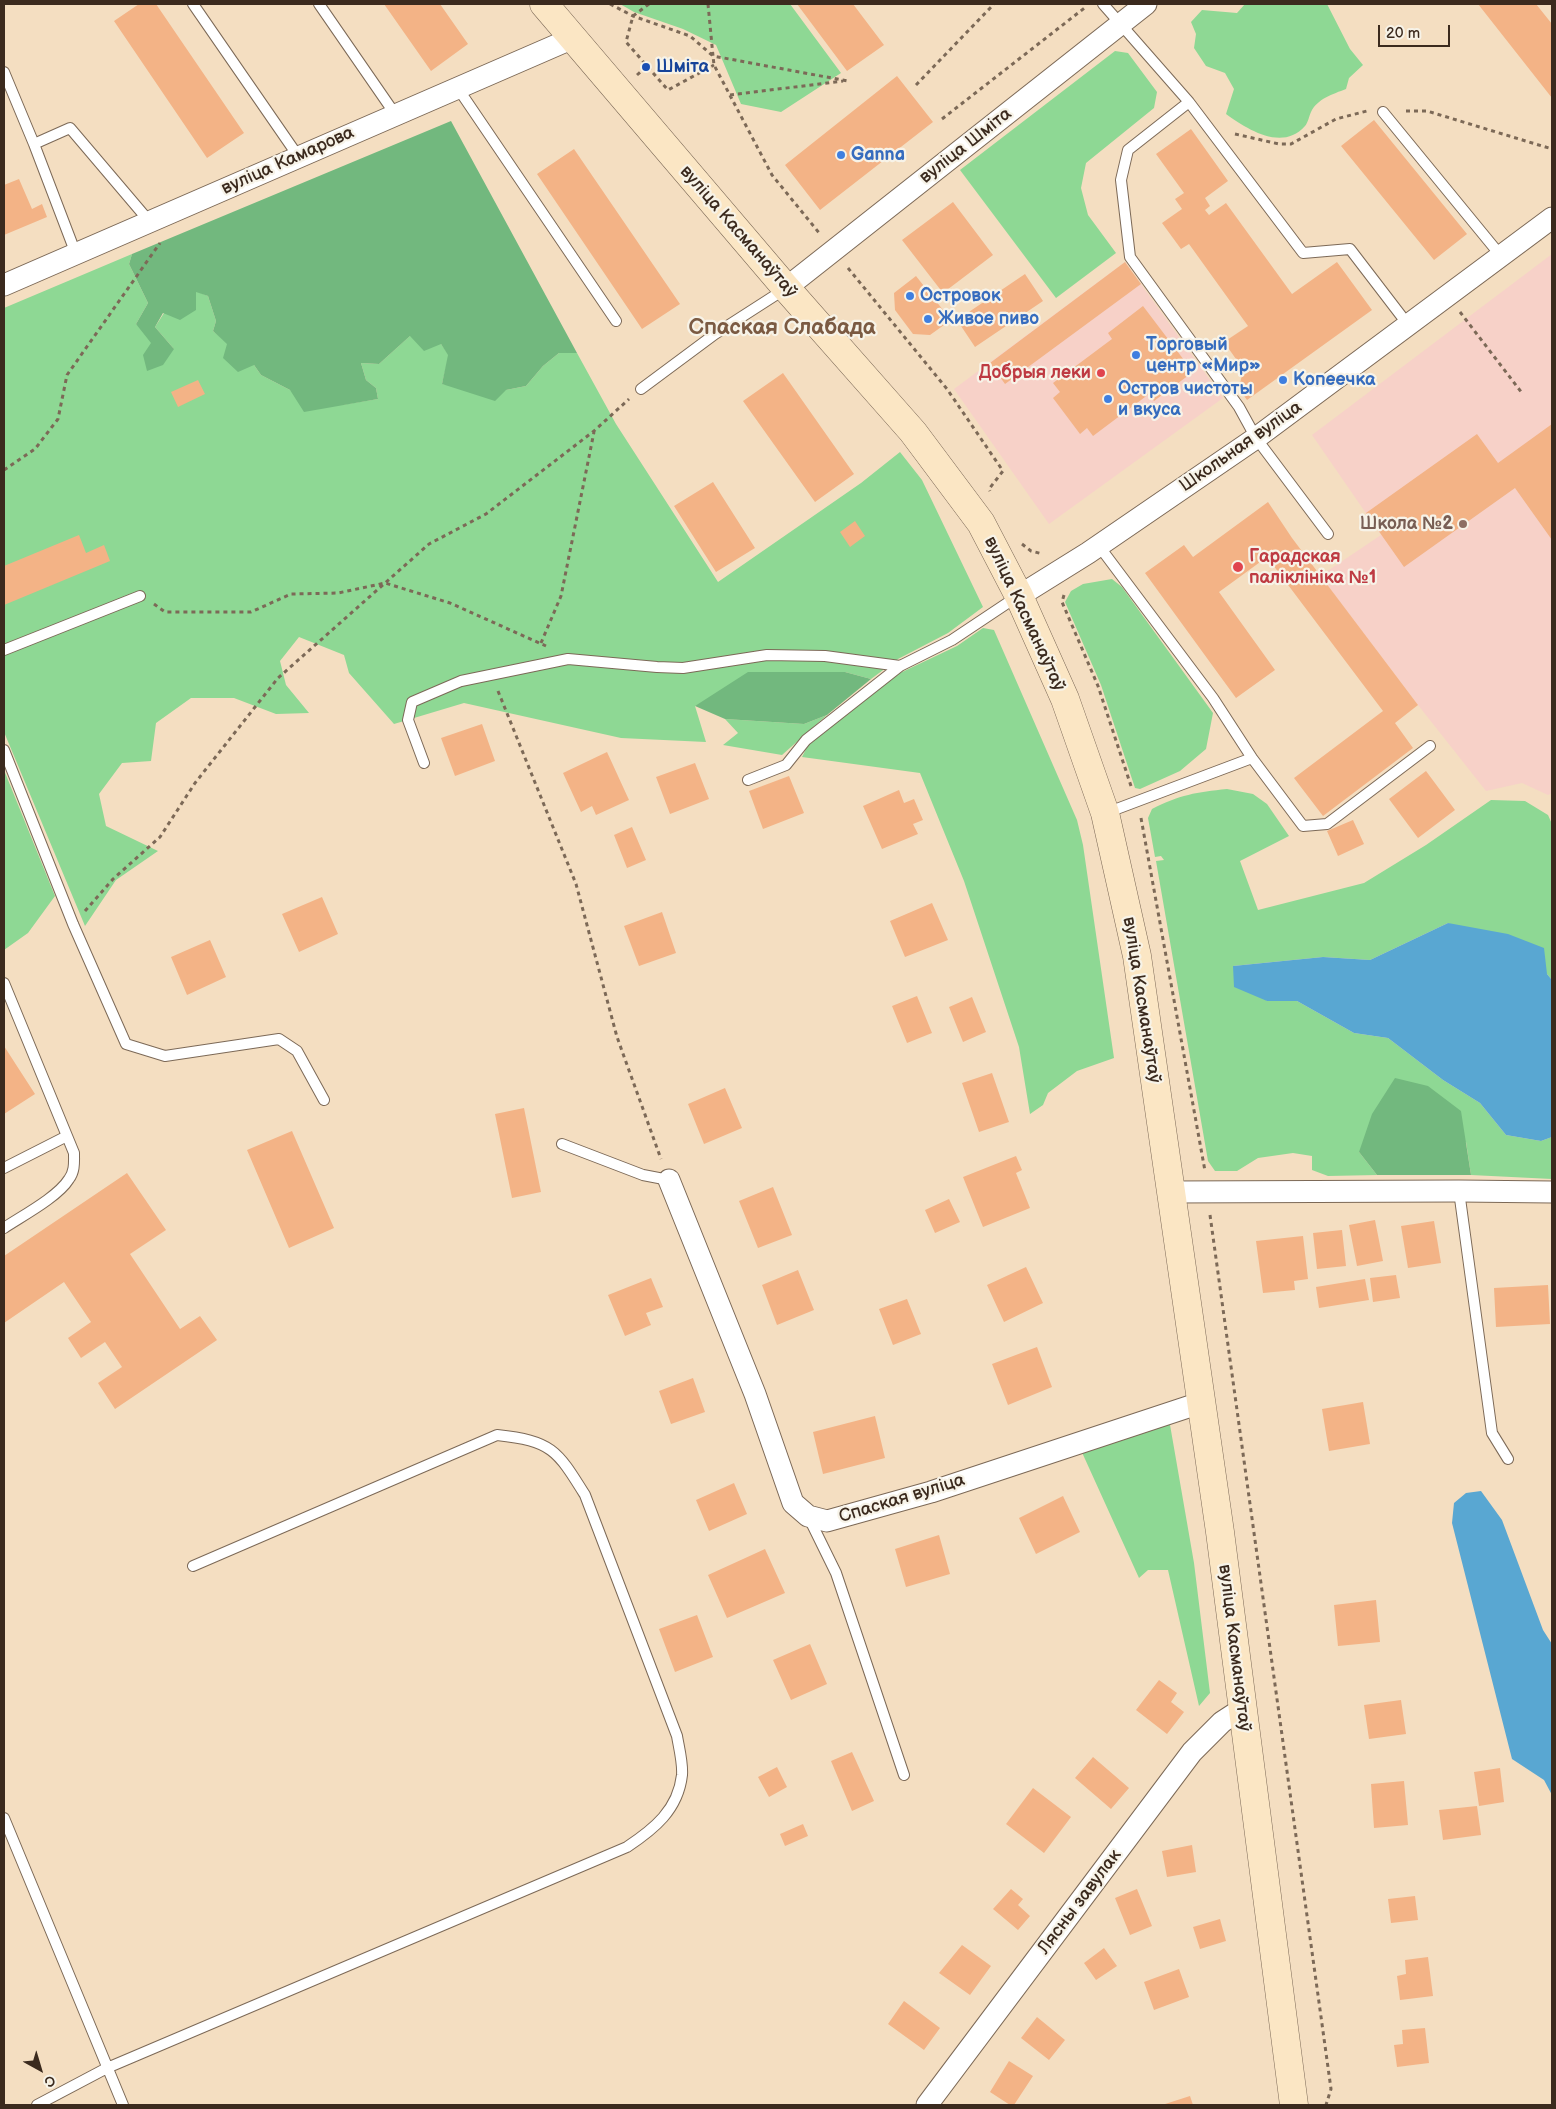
<!DOCTYPE html>
<meta charset="utf-8">
<style>
body{margin:0}
#map{position:relative;width:1556px;height:2109px;overflow:hidden;background:#f4dec1;font-family:"Balsamiq Sans",sans-serif}
canvas{display:block}
.frame{position:absolute;inset:0;border:5px solid #3b2a1e;pointer-events:none}
.north{position:absolute;left:15px;top:2044px;width:50px;height:50px;-webkit-text-stroke:4px #f7f3e8;paint-order:stroke;rotate:141deg;font-size:14px;font-weight:700;line-height:20px;text-align:center;color:#3b2a1e}
.north::after{content:'';display:block;margin:auto;width:18px;height:22px;background:#3b2a1e;clip-path:polygon(50% 0,100% 100%,50% 72%,0 100%)}
.scale{position:absolute;left:1378px;top:25px;width:72px;height:22px;box-sizing:border-box;border:2px solid #3b2a1e;border-top:0;padding-left:6px;font-size:15px;line-height:18px;white-space:nowrap;color:#3b2a1e;-webkit-text-stroke:4px #f7f3e8;paint-order:stroke}
</style>
<div id="map">
<canvas width="1556" height="2109"></canvas>
<div class="frame"></div>
<div class="north">С</div>
<div class="scale">20 m</div>
</div>
<script>
const c = document.querySelector('canvas').getContext('2d');
c.lineJoin = 'round';
function fillPath(path, color) { c.fillStyle = color; c.fill(path, 'evenodd'); }
function stroke(path, color, width, dash) { c.strokeStyle = color; c.lineWidth = width; c.lineCap = dash ? 'butt' : 'round'; c.setLineDash(dash || []); c.stroke(path); }
function label(font, color, halo, rows, align = 'center') {
  c.font = font + ' "Balsamiq Sans",sans-serif'; c.lineWidth = 4.5; c.setLineDash([]); c.textBaseline = 'middle'; c.strokeStyle = halo; c.fillStyle = color; for (const [text, x, y, turn = 0] of rows) {
    c.save(); c.translate(x, y); c.rotate((+turn || 0) * Math.PI / 180); c.textAlign = isNaN(turn) ? turn : align; if (halo) c.strokeText(text, 0, 0); c.fillText(text, 0, 0); c.restore();
  }
}
fillPath(new Path2D(`
 M 1552,254 L 1552,793 L 1548,795 L 1522,783 L 1486,791 L 1418,705 L 1320,576 L 1381,535 L 1312,435 Z
 M 1125,262 L 1223,398 L 1049,524 L 954,389 Z`), '#f7d1c8');
fillPath(new Path2D(`
 M 620,4 L 790,4 L 841,73 L 781,112 L 741,104 L 716,45 L 683,29 L 634,12 Z
 M 1245,4 L 1327,4 L 1350,49 L 1363,65 L 1349,78 L 1346,89 C 1333,94 1317,99 1311,112 C 1309,116 1308,123 1305,126 C 1282,152 1247,129 1226,114 L 1234,89 L 1225,73 L 1206,66 L 1194,48 L 1196,34 L 1191,22 L 1202,10 L 1237,13 Z
 M 1115,51 L 1128,53 L 1157,92 L 1154,108 L 1086,163 L 1081,188 L 1088,215 L 1116,253 L 1056,298 L 960,170 Z
 M 132,254 L 129,264 L 148,303 L 136,324 L 174,349 L 155,327 L 164,313 L 196,291 L 208,296 L 216,321 L 213,331 L 254,365 L 261,375 L 290,390 L 341,405 L 378,399 L 376,388 L 366,380 L 361,363 L 379,364 L 411,335 L 441,344 L 449,355 L 442,384 L 506,390 L 526,386 L 543,366 L 559,353 L 577,353 L 616,424 L 718,582 L 861,483 L 900,452 L 922,480 L 983,607 L 948,633 L 898,659 L 871,679 L 845,672 L 695,706 L 706,742 L 621,738 L 464,703 L 394,724 L 349,673 L 344,655 L 299,637 L 280,661 L 286,685 L 309,713 L 276,714 L 234,698 L 191,698 L 156,723 L 151,761 L 122,763 L 99,794 L 106,826 L 158,851 L 116,880 L 85,926 L 4,732 L 4,308 Z
 M 1112,579 L 1122,587 L 1213,713 L 1206,749 L 1180,771 L 1140,789 L 1135,788 L 1101,685 L 1065,602 L 1071,591 L 1083,584 Z
 M 983,628 L 994,630 L 1077,820 L 1083,845 L 1114,1058 L 1077,1071 L 1048,1093 L 1043,1105 L 1030,1114 L 1019,1047 L 964,881 L 920,773 L 802,757 L 809,743 L 900,673 L 957,646 Z
 M 827,715 L 782,755 L 723,745 L 738,733 L 725,719 L 804,724 Z
 M 4,770 L 55,896 L 28,933 L 4,950 Z
 M 1227,789 L 1253,794 L 1267,804 L 1289,836 L 1240,861 L 1258,910 L 1364,883 L 1426,845 L 1491,800 L 1525,801 L 1548,815 L 1552,824 L 1552,980 L 1547,974 L 1448,923 L 1370,960 L 1323,957 L 1233,966 L 1267,1001 L 1297,1001 L 1354,1033 L 1388,1038 L 1443,1080 L 1480,1103 L 1506,1135 L 1541,1141 L 1552,1137 L 1552,1179 L 1471,1175 L 1466,1142 L 1359,1152 L 1377,1175 L 1328,1176 L 1312,1170 L 1312,1156 L 1293,1153 L 1258,1158 L 1237,1171 L 1215,1171 L 1208,1161 L 1156,861 L 1164,860 L 1161,856 L 1155,857 L 1148,818 L 1152,809 C 1179,795 1197,792 1227,789 Z
 M 1169,1419 L 1194,1563 L 1210,1693 L 1199,1706 L 1168,1570 L 1148,1570 L 1139,1578 L 1080,1448 Z`), '#8ed894');
fillPath(new Path2D(`
 M 451,121 L 577,353 L 559,353 L 543,366 L 526,386 L 506,390 L 495,401 L 442,384 L 448,355 L 441,344 L 424,351 L 410,336 L 379,364 L 361,363 L 366,380 L 376,388 L 378,399 L 304,412 L 290,390 L 261,375 L 254,365 L 238,372 L 223,358 L 227,344 L 213,331 L 216,321 L 208,296 L 196,292 L 196,310 L 180,320 L 163,313 L 155,327 L 174,349 L 163,365 L 147,371 L 143,355 L 151,343 L 136,324 L 148,303 L 129,264 L 132,254 Z
 M 748,672 L 845,672 L 871,679 L 827,715 L 804,724 L 725,719 L 695,706 Z
 M 1395,1078 L 1428,1086 L 1461,1111 L 1471,1175 L 1377,1175 L 1359,1152 L 1372,1114 Z`), '#72b87e');
fillPath(new Path2D(`
 M 1448,923 L 1508,934 L 1544,948 L 1547,974 L 1552,980 L 1552,1137 L 1541,1141 L 1506,1135 L 1480,1103 L 1443,1080 L 1388,1038 L 1354,1033 L 1297,1001 L 1267,1001 L 1234,987 L 1233,966 L 1323,957 L 1370,960 Z
 M 1481,1491 L 1502,1520 L 1543,1630 L 1552,1644 L 1552,1795 L 1544,1780 L 1512,1759 L 1452,1523 L 1454,1503 L 1466,1493 Z`), '#59a7d2');
fillPath(new Path2D(`
 M 139,4 L 156,4 L 244,133 L 207,158 L 114,21 Z
 M 384,4 L 440,4 L 468,44 L 431,71 Z
 M 797,4 L 853,4 L 884,45 L 847,71 Z
 M 1478,4 L 1536,4 L 1552,24 L 1552,98 Z
 M 897,76 L 933,122 L 820,210 L 785,165 Z
 M 1374,120 L 1467,234 L 1434,260 L 1341,146 Z
 M 1191,129 L 1228,181 L 1205,198 L 1210,206 L 1205,210 L 1209,215 L 1226,203 L 1292,294 L 1337,262 L 1372,310 L 1247,400 L 1239,389 L 1243,369 L 1224,342 L 1248,326 L 1189,244 L 1181,249 L 1162,223 L 1182,209 L 1175,199 L 1184,193 L 1156,154 Z
 M 574,149 L 680,304 L 642,329 L 537,174 Z
 M 19,179 L 32,209 L 42,204 L 47,217 L 4,235 L 4,185 Z
 M 953,202 L 993,255 L 943,293 L 902,240 Z
 M 1125,262 L 1141,284 L 1005,384 L 990,363 Z
 M 1025,274 L 1043,301 L 975,347 L 957,320 Z
 M 916,276 L 951,320 L 930,335 L 913,334 L 895,310 L 894,293 Z
 M 1143,306 L 1193,372 L 1154,401 L 1149,394 L 1093,436 L 1087,428 L 1080,434 L 1053,398 L 1060,392 L 1053,383 L 1112,339 L 1108,333 Z
 M 783,373 L 854,474 L 815,502 L 743,401 Z
 M 198,380 L 205,394 L 178,407 L 171,392 Z
 M 1552,424 L 1552,540 L 1515,488 L 1404,567 L 1366,513 L 1477,434 L 1498,463 Z
 M 713,482 L 755,548 L 716,572 L 674,506 Z
 M 1268,502 L 1292,538 L 1418,705 L 1395,723 L 1413,748 L 1323,816 L 1294,778 L 1383,711 L 1267,557 L 1219,592 L 1275,670 L 1236,698 L 1145,573 L 1184,545 L 1193,557 Z
 M 855,521 L 865,536 L 850,547 L 840,532 Z
 M 79,535 L 86,553 L 104,545 L 110,561 L 4,605 L 4,566 Z
 M 482,724 L 495,761 L 455,776 L 441,738 Z
 M 607,752 L 629,800 L 596,815 L 592,806 L 581,812 L 563,773 Z
 M 695,763 L 709,799 L 670,814 L 656,777 Z
 M 1426,771 L 1455,810 L 1418,838 L 1389,799 Z
 M 789,776 L 804,813 L 763,829 L 749,791 Z
 M 899,790 L 904,803 L 914,799 L 923,820 L 913,824 L 918,834 L 882,849 L 863,806 Z
 M 1353,820 L 1364,844 L 1338,856 L 1327,831 Z
 M 632,827 L 646,860 L 627,868 L 614,835 Z
 M 322,897 L 338,934 L 299,952 L 282,914 Z
 M 932,903 L 948,940 L 905,957 L 890,921 Z
 M 662,912 L 676,953 L 639,966 L 624,926 Z
 M 210,940 L 226,977 L 187,995 L 171,957 Z
 M 917,996 L 932,1033 L 907,1043 L 892,1006 Z
 M 972,997 L 986,1032 L 963,1042 L 949,1007 Z
 M 4,1046 L 35,1094 L 4,1114 Z
 M 992,1073 L 1009,1122 L 979,1132 L 962,1083 Z
 M 725,1088 L 742,1128 L 704,1144 L 688,1104 Z
 M 524,1108 L 541,1192 L 512,1198 L 495,1114 Z
 M 292,1131 L 334,1228 L 289,1248 L 247,1150 Z
 M 1016,1156 L 1022,1170 L 1016,1173 L 1030,1208 L 983,1227 L 963,1177 Z
 M 127,1173 L 166,1230 L 130,1254 L 180,1329 L 200,1316 L 217,1340 L 115,1409 L 98,1383 L 122,1367 L 105,1342 L 81,1358 L 68,1338 L 91,1322 L 64,1282 L 4,1323 L 4,1256 Z
 M 773,1187 L 792,1235 L 758,1248 L 739,1201 Z
 M 949,1199 L 960,1222 L 935,1233 L 925,1210 Z
 M 1375,1220 L 1383,1261 L 1357,1266 L 1349,1225 Z
 M 1434,1221 L 1441,1263 L 1408,1268 L 1401,1226 Z
 M 1342,1230 L 1346,1266 L 1317,1269 L 1313,1233 Z
 M 1303,1236 L 1308,1279 L 1294,1281 L 1295,1290 L 1263,1293 L 1256,1241 Z
 M 1026,1267 L 1043,1303 L 1004,1322 L 987,1285 Z
 M 798,1270 L 814,1310 L 777,1325 L 762,1285 Z
 M 1396,1275 L 1400,1298 L 1373,1302 L 1370,1278 Z
 M 651,1278 L 663,1307 L 646,1313 L 651,1325 L 625,1336 L 608,1295 Z
 M 1365,1279 L 1369,1300 L 1319,1308 L 1316,1287 Z
 M 1548,1285 L 1550,1324 L 1496,1327 L 1494,1288 Z
 M 907,1299 L 921,1334 L 893,1345 L 879,1309 Z
 M 1037,1347 L 1052,1387 L 1008,1405 L 992,1364 Z
 M 693,1378 L 705,1412 L 671,1424 L 659,1391 Z
 M 1363,1402 L 1370,1444 L 1329,1451 L 1322,1409 Z
 M 875,1416 L 885,1458 L 823,1474 L 813,1432 Z
 M 734,1483 L 747,1514 L 709,1531 L 696,1500 Z
 M 1063,1496 L 1080,1532 L 1036,1554 L 1019,1518 Z
 M 939,1535 L 950,1574 L 906,1587 L 895,1549 Z
 M 765,1549 L 785,1593 L 727,1618 L 708,1575 Z
 M 1376,1600 L 1380,1642 L 1338,1646 L 1334,1605 Z
 M 697,1615 L 713,1657 L 675,1672 L 659,1629 Z
 M 810,1644 L 827,1684 L 791,1700 L 773,1660 Z
 M 1159,1680 L 1177,1693 L 1171,1702 L 1184,1712 L 1167,1734 L 1136,1710 Z
 M 1401,1700 L 1406,1734 L 1369,1739 L 1364,1705 Z
 M 852,1752 L 874,1801 L 852,1811 L 831,1761 Z
 M 1093,1757 L 1129,1788 L 1111,1809 L 1075,1778 Z
 M 777,1767 L 787,1787 L 769,1797 L 758,1777 Z
 M 1500,1768 L 1504,1802 L 1479,1806 L 1474,1772 Z
 M 1404,1781 L 1408,1825 L 1374,1828 L 1371,1784 Z
 M 1033,1788 L 1071,1817 L 1044,1853 L 1006,1824 Z
 M 1477,1806 L 1481,1835 L 1443,1840 L 1439,1810 Z
 M 803,1824 L 808,1836 L 785,1846 L 780,1834 Z
 M 1192,1845 L 1196,1872 L 1167,1877 L 1162,1851 Z
 M 1011,1889 L 1023,1899 L 1018,1905 L 1030,1916 L 1018,1930 L 993,1909 Z
 M 1137,1889 L 1152,1926 L 1130,1935 L 1115,1898 Z
 M 1415,1896 L 1418,1920 L 1391,1923 L 1388,1899 Z
 M 1220,1919 L 1226,1941 L 1200,1949 L 1193,1927 Z
 M 962,1945 L 991,1966 L 970,1995 L 939,1973 Z
 M 1104,1948 L 1117,1966 L 1096,1980 L 1084,1963 Z
 M 1428,1957 L 1433,1996 L 1400,2000 L 1397,1976 L 1406,1974 L 1405,1960 Z
 M 1179,1969 L 1189,1997 L 1154,2010 L 1144,1982 Z
 M 904,2001 L 940,2028 L 924,2050 L 888,2024 Z
 M 1037,2017 L 1065,2040 L 1049,2060 L 1021,2038 Z
 M 1425,2028 L 1429,2063 L 1397,2067 L 1394,2045 L 1403,2044 L 1402,2030 Z
 M 1009,2061 L 1033,2076 L 1014,2105 L 1010,2105 L 990,2092 Z
 M 1190,2096 L 1193,2105 L 1162,2105 Z`), '#f3b386');
const service = new Path2D(`
 M 193,4 L 298,156
 M 319,4 L 395,114
 M 1103,4 L 1189,102 L 1303,253 L 1350,249 L 1409,326
 M 4,72 L 34,144 L 76,254
 M 457,87 L 616,321
 M 1189,102 L 1128,150 L 1121,180 L 1130,257 L 1239,407 L 1256,438 L 1328,534
 M 1383,112 L 1501,256
 M 34,144 L 70,128 L 149,221
 M 641,389 L 715,334 L 785,289
 M 1099,546 L 1213,698 L 1252,758 L 1303,826 L 1327,824 L 1430,746
 M 4,650 L 140,596
 M 4,750 L 73,924 L 126,1044 L 165,1056 L 279,1039 L 297,1051 L 324,1100
 M 424,763 L 408,720 L 412,702 L 461,681 L 568,659 L 657,667 L 683,668 L 767,655 L 825,656 L 900,666 L 952,640 L 1018,596
 M 748,780 L 786,765 L 806,740 L 900,666
 M 1106,813 L 1252,758
 M 4,983 L 74,1153 C 74,1162 75,1171 69,1179 C 58,1197 22,1216 4,1228
 M 562,1144 L 643,1175 L 669,1180
 M 4,1168 L 67,1136
 M 1459,1191 L 1492,1433 L 1508,1459
 M 808,1516 L 836,1573 L 904,1775
 M 4,1818 L 123,2105
 M 37,2105 L 107,2068 L 627,1847 C 654,1829 678,1810 682,1775 C 683,1763 679,1748 677,1736 L 585,1495 C 557,1450 552,1441 497,1435 L 193,1566`);
const minor = new Path2D(`
 M 4,285 L 573,38
 M 786,288 L 1146,4
 M 1019,596 L 1088,553 L 1256,438 L 1552,218
 M 669,1180 L 755,1394 L 793,1503 L 808,1516 L 827,1521 L 931,1492 L 1200,1403
 M 1170,1192 L 1459,1191 L 1552,1192
 M 927,2105 L 1192,1752 L 1222,1722 L 1242,1709`);
const secondary = new Path2D(`
 M 544,4 L 786,288 L 913,432 L 981,523 L 1019,596 L 1065,699 L 1105,813 L 1137,956 L 1220,1532 L 1294,2105`);
stroke(service, '#7c6957', 12);
stroke(minor, '#7c6957', 23);
stroke(secondary, '#7c6957', 29);
stroke(new Path2D(`
 M 610,4 L 633,16 L 690,36 L 713,56 L 714,65 L 772,175 L 820,234
 M 649,4 L 633,16 L 626,42 L 668,90 L 714,65
 M 708,4 L 713,56 L 848,81
 M 637,75 L 646,67
 M 916,85 L 994,4
 M 730,95 L 843,81
 M 1406,111 L 1427,111 L 1552,149
 M 942,119 L 1087,6
 M 1235,134 L 1279,144 L 1291,144 L 1336,119 L 1367,111
 M 848,268 L 947,389 L 1003,471 L 989,489 L 990,491
 M 1460,312 L 1522,393
 M 4,470 L 35,449 L 58,419 L 67,375 L 160,243
 M 1022,544 L 1031,551 L 1043,554
 M 1064,595 L 1062,602 L 1098,686 L 1131,786
 M 154,604 L 165,612 L 251,612 L 291,594 L 338,593 L 385,583 L 450,603 L 546,646
 M 541,643 L 561,596 L 594,432
 M 498,691 L 576,884 L 617,1037 L 661,1159
 M 1141,818 L 1205,1171
 M 85,911 L 113,879 L 160,837 L 195,783 L 278,678 L 429,544 L 486,514 L 594,431 L 629,399
 M 1210,1215 L 1331,2089 L 1326,2105`), '#7c6957', 3, [4, 4]);
stroke(service, '#fff', 10);
stroke(minor, '#fff', 21);
stroke(secondary, '#fbe6c4', 28);
for (const [x, y, r, color] of [
 [646,67,5,"#1a4fb4"],
 [841,155,5,"#3f7fe0"],
 [910,296,5,"#3f7fe0"],
 [928,319,5,"#3f7fe0"],
 [1136,355,5,"#3f7fe0"],
 [1101,373,5,"#e0444e"],
 [1283,380,5,"#3f7fe0"],
 [1108,399,5,"#3f7fe0"],
 [1463,524,5,"#8d6e63"],
 [1238,567,6,"#e0444e"]
]) { const dot = new Path2D(); dot.arc(x, y, r, 0, 2 * Math.PI); c.fillStyle = color; c.fill(dot); stroke(dot, '#f7f3e8', 2); }
label('bold 18px', '#164399', '#f7f3e8', [
 ["Шміта",656,67]
], 'left');
label('18px', '#3b2a1e', '#f7f3e8', [
 ["вуліца Шміта",966,146,-38],
 ["вуліца Камарова",288,161,-24],
 ["вуліца Касманаўтаў",738,232,49],
 ["Школьная вуліца",1241,447,-35],
 ["вуліца Касманаўтаў",1024,614,65],
 ["вуліца Касманаўтаў",1141,1000,81],
 ["Спаская вуліца",902,1499,-17],
 ["вуліца Касманаўтаў",1234,1648,83],
 ["Лясны завулак",1080,1902,-53]
]);
label('bold 18px', '#366cbe', '#f7f3e8', [
 ["Ganna",851,155],
 ["Островок",920,296],
 ["Живое пиво",938,319],
 ["Торговый",1146,345],
 ["центр «Мир»",1146,366],
 ["Копеечка",1293,380],
 ["Остров чистоты",1118,389],
 ["и вкуса",1118,410]
], 'left');
label('bold 18px', '#be3a42', '#f7f3e8', [
 ["Добрыя леки",1091,373],
 ["Гарадская",1249,557,"left"],
 ["паліклініка №1",1249,578,"left"]
], 'right');
label('bold 18px', '#785e54', '#f7f3e8', [
 ["Школа №2",1453,524]
], 'right');
label('bold 22px', '#7b5a42', '#f7f3e8', [
 ["Спаская Слабада",782,328]
]);
</script>
